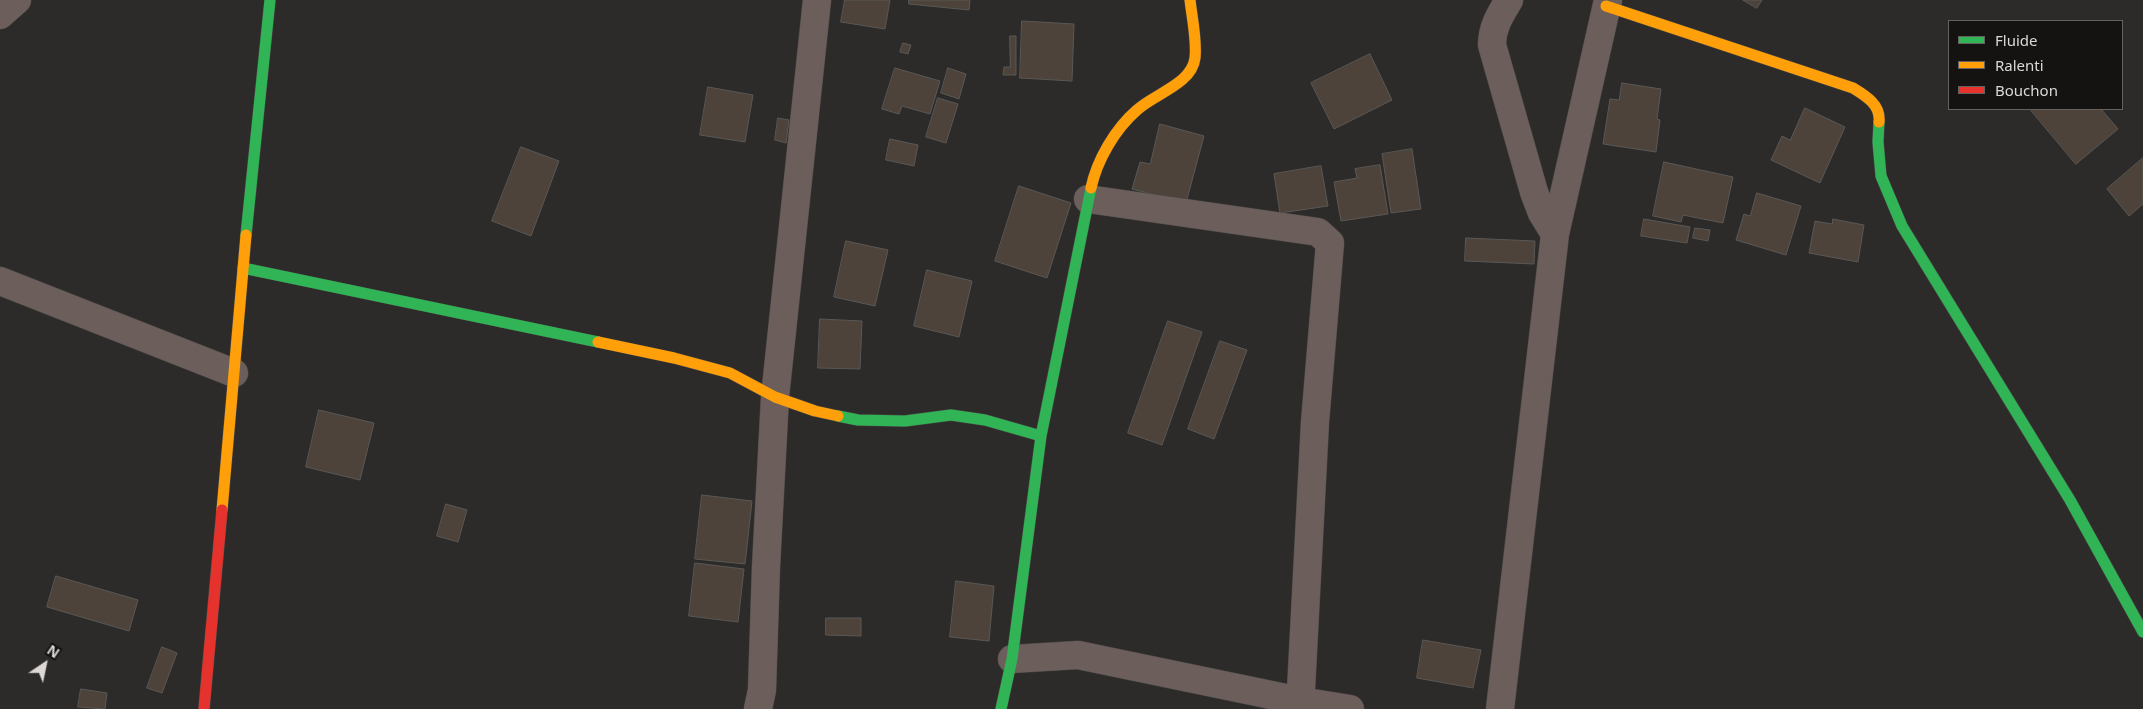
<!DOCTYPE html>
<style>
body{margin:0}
#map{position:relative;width:2143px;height:709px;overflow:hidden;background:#2d2b29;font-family:"Noto Sans",sans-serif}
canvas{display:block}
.legend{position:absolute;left:1948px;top:20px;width:175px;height:90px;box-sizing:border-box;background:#151312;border:1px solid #646260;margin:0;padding:6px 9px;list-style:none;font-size:15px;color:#dbd8d6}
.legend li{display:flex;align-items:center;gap:10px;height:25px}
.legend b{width:25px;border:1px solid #646260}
.north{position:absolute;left:20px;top:639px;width:50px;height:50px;-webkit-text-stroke:4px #151312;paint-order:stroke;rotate:34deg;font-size:14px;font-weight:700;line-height:20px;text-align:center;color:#dbd8d6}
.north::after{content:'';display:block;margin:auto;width:18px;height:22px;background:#dbd8d6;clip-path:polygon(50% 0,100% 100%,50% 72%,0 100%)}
</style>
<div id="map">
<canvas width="2143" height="709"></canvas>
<ul class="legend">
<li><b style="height:6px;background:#30b455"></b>Fluide</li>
<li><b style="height:6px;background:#ff9f0a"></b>Ralenti</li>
<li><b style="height:6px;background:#e5322d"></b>Bouchon</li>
</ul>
<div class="north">N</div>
</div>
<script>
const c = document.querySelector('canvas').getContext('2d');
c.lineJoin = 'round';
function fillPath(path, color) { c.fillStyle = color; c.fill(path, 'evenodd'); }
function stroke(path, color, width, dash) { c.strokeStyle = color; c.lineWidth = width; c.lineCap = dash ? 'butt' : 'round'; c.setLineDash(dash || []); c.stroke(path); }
const building = new Path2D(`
 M 845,0 L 890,0 L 885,29 L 841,22 Z
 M 909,0 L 970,0 L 969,10 L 909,4 Z
 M 1743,0 L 1762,0 L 1757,8 Z
 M 1022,21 L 1074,24 L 1072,81 L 1020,78 Z
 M 1010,36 L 1016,36 L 1016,75 L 1003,75 L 1004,67 L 1010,67 Z
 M 903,43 L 911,45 L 908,54 L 900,52 Z
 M 1370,54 L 1392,100 L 1334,129 L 1311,83 Z
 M 895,68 L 940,81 L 930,114 L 902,106 L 899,114 L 882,109 Z
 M 948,68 L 966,74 L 959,99 L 941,93 Z
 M 1622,83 L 1661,89 L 1657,119 L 1660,120 L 1656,152 L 1603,144 L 1610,99 L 1619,100 Z
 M 708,87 L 753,95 L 745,142 L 700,135 Z
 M 938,98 L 958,104 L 946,143 L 926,137 Z
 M 1805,108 L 1845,127 L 1820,183 L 1771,160 L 1782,136 L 1790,140 Z
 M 2030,109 L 2101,109 L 2118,129 L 2076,164 Z
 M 778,118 L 789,120 L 786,143 L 775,140 Z
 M 1160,124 L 1204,136 L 1186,203 L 1132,189 L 1140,162 L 1150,164 Z
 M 890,139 L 918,145 L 914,166 L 886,160 Z
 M 521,147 L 559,161 L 531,236 L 492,221 Z
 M 1412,149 L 1421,209 L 1391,213 L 1382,154 Z
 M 2143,158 L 2143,204 L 2129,216 L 2107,189 Z
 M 1664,162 L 1733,177 L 1723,223 L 1683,215 L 1681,222 L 1653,216 Z
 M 1380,165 L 1388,214 L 1341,221 L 1334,182 L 1357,178 L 1355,169 Z
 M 1321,166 L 1328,206 L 1280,213 L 1274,174 Z
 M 1019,186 L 1071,203 L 1047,278 L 995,261 Z
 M 1757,193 L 1801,206 L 1786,255 L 1736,240 L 1744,214 L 1750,216 Z
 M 1644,219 L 1690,227 L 1687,243 L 1641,236 Z
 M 1833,219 L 1864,225 L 1858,262 L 1809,253 L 1815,221 L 1832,224 Z
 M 1695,228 L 1710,230 L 1708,241 L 1693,238 Z
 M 1466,238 L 1535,241 L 1534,264 L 1465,261 Z
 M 846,241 L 888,250 L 875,306 L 834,297 Z
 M 927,270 L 972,281 L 959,337 L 914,326 Z
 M 820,319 L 862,321 L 860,369 L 818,368 Z
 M 1168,321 L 1202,332 L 1162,445 L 1128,433 Z
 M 1220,341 L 1247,350 L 1214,439 L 1188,429 Z
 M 319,410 L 374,423 L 360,480 L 306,467 Z
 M 702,495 L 752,501 L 745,564 L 695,559 Z
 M 446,504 L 467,510 L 458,542 L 437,536 Z
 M 695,563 L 744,569 L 738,622 L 689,616 Z
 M 56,576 L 138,600 L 129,631 L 47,607 Z
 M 956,581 L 994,586 L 989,641 L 950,637 Z
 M 826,618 L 861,618 L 861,636 L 826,635 Z
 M 1423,640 L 1481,650 L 1473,688 L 1417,678 Z
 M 162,647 L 177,653 L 162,693 L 147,688 Z
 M 81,689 L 107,693 L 105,709 L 78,707 Z`);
fillPath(building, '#4d433a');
stroke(building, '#5a5856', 1);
const street = new Path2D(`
 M 1509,0 C 1500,15 1492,27 1492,45 L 1534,192 L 1542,213 L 1555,234
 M 0,15 L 17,0
 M 1088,199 L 1318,232 L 1330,243 L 1315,422 L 1300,709
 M 0,281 L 234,373
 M 1012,659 L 1078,655 L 1300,701 L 1350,709
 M 758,709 L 762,690 L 766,567 L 775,397 L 817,0
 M 1500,709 L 1555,234 L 1608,0`);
const fast = new Path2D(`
 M 1879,122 L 1878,142 L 1881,176 L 1902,226 L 2070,500 L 2143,632
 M 246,235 L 270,0
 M 243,268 L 598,342
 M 838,416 L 858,420 L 905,421 L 951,415 L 985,420 L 1041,436
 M 1001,709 L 1012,659 L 1041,436 L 1091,188`);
const slow = new Path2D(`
 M 1606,6 L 1853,88 C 1866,96 1881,105 1879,122
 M 1091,188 C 1097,160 1115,129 1137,110 C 1154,94 1192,84 1195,58 C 1197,40 1192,18 1190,0
 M 598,342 L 674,358 L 730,373 L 775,397 L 815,411 L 838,416
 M 222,510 L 246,235`);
const jam = new Path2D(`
 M 204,709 L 222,510`);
stroke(street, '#484746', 29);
stroke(fast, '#484746', 12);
stroke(slow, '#484746', 12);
stroke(jam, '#484746', 12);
stroke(street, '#6b5e5b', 28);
stroke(fast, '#30b455', 11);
stroke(slow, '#ff9f0a', 11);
stroke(jam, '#e5322d', 11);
</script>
